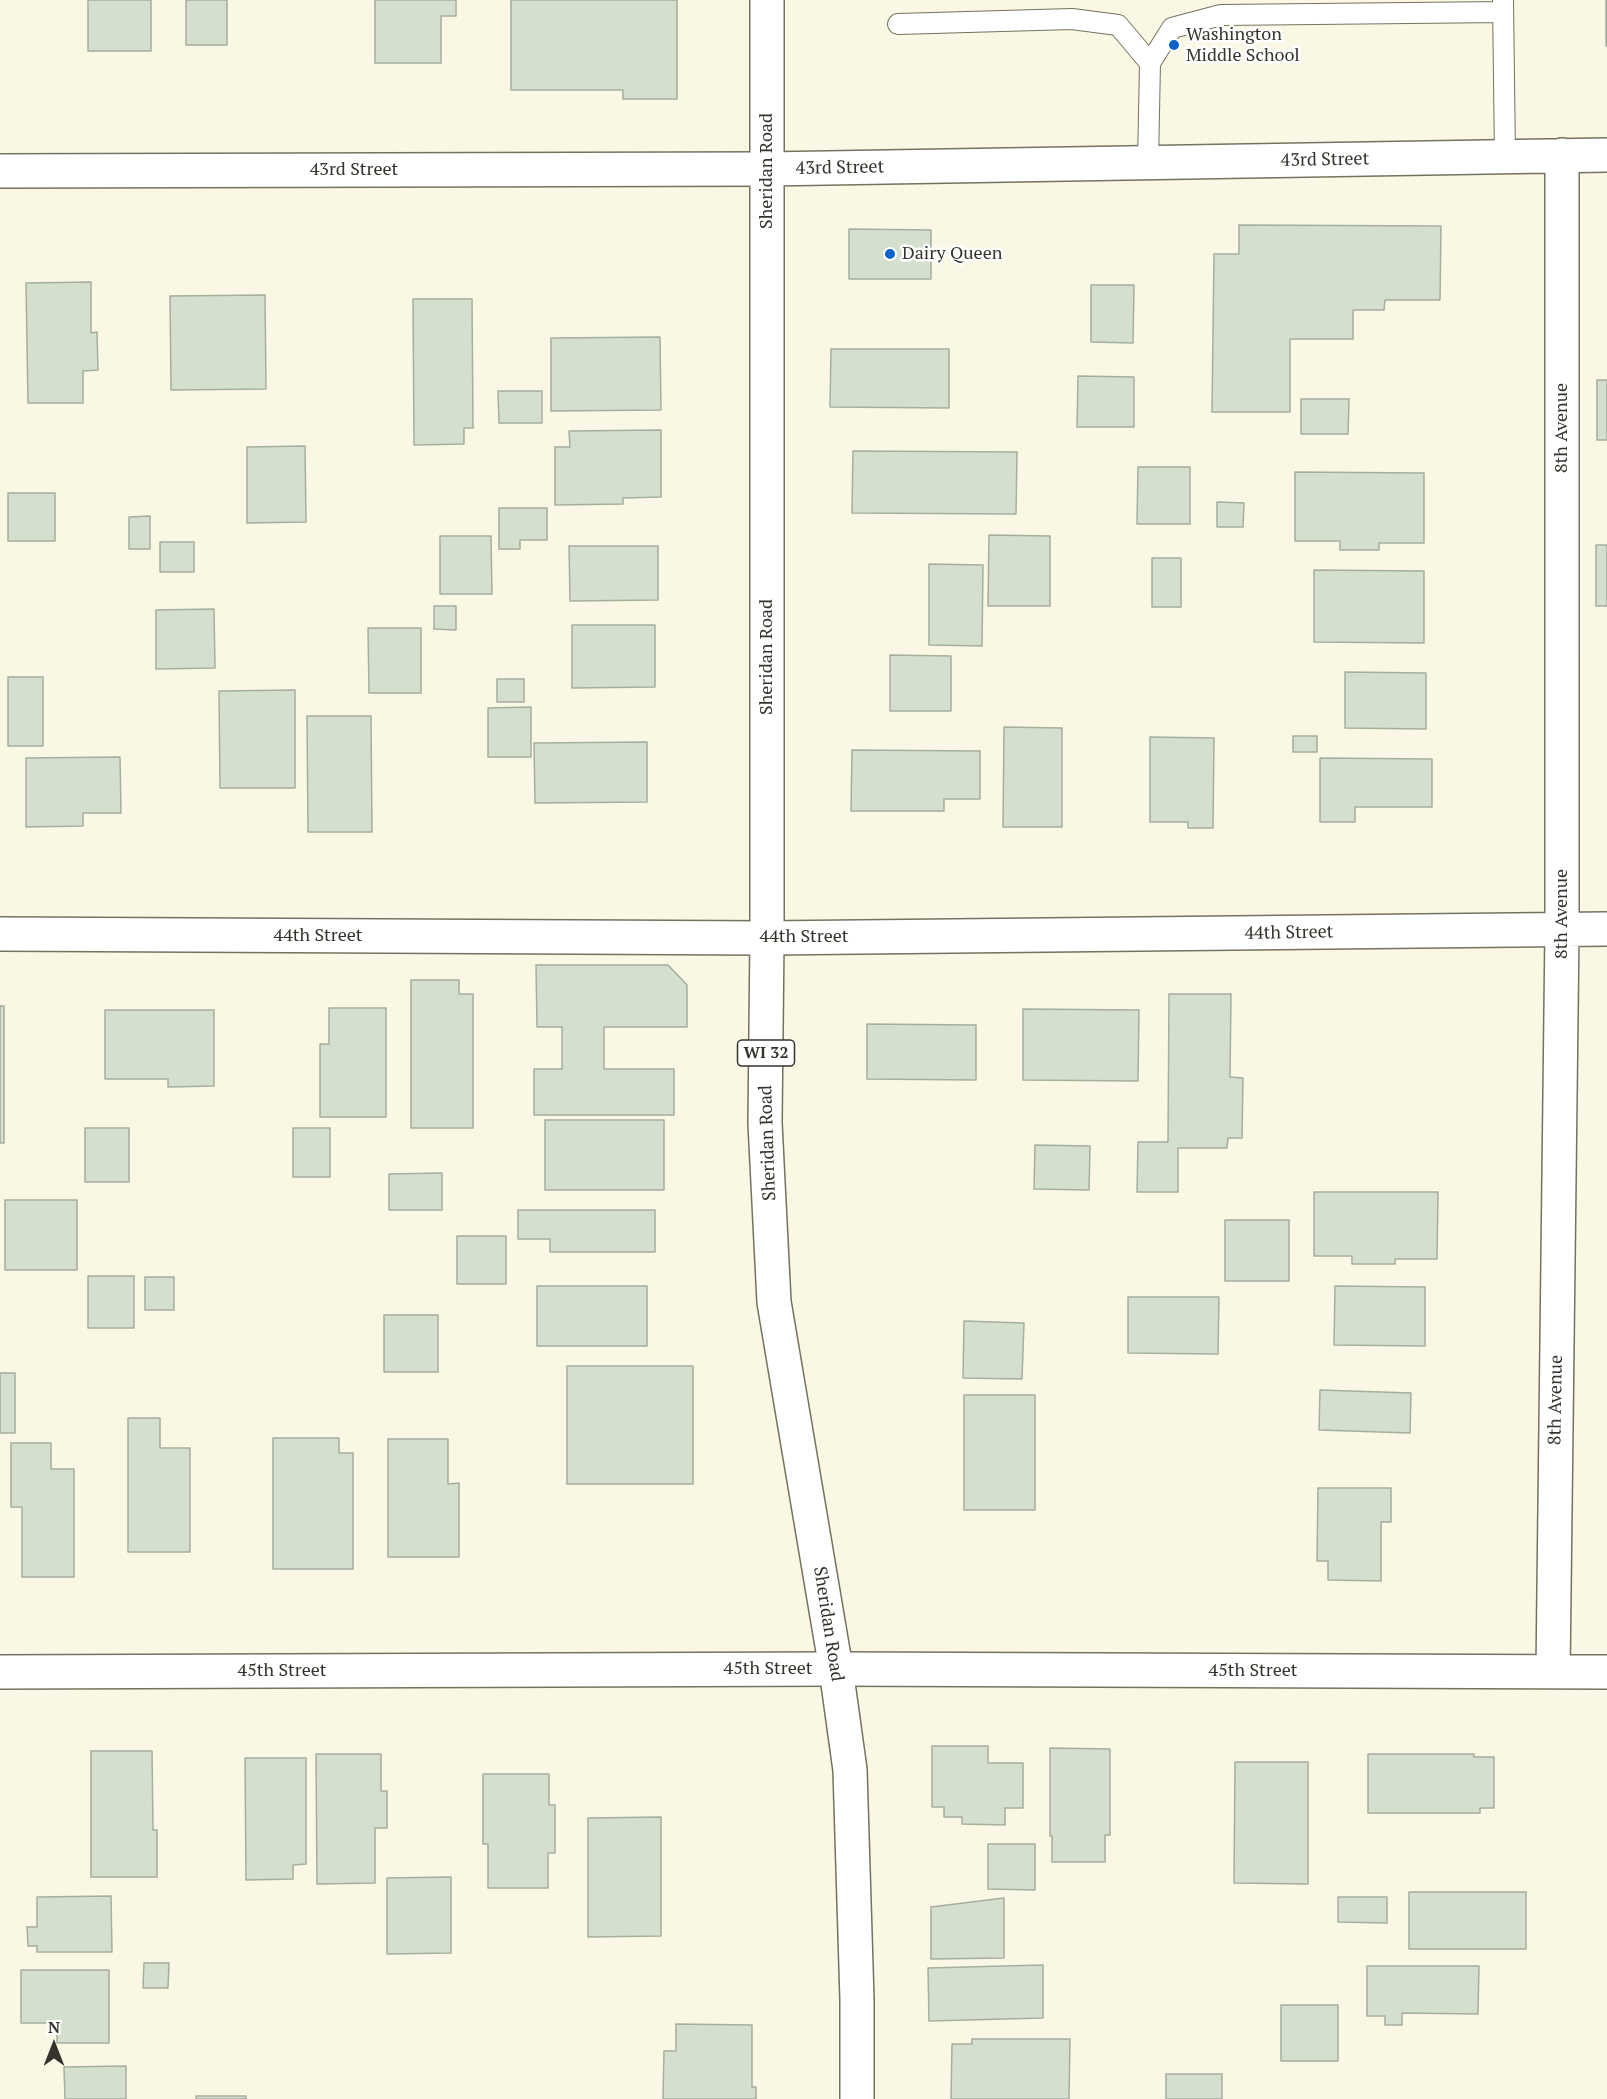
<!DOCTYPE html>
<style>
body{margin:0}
#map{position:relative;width:1607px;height:2099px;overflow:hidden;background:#faf7e4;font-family:"PT Serif",serif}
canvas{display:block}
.north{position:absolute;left:24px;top:2015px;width:60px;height:60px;-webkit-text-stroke:4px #fff;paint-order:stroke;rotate:0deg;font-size:16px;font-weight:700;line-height:24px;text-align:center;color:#34332c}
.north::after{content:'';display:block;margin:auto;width:21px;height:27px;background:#34332c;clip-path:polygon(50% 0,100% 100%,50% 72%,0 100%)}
</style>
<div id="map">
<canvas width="1607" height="2099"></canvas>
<div class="north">N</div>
</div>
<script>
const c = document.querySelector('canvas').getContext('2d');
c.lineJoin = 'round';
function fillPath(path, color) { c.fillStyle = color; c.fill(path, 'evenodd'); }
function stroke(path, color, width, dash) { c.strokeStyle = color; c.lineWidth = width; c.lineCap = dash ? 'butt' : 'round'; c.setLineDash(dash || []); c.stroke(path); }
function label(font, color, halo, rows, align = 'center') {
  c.font = font + ' "PT Serif",serif'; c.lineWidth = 5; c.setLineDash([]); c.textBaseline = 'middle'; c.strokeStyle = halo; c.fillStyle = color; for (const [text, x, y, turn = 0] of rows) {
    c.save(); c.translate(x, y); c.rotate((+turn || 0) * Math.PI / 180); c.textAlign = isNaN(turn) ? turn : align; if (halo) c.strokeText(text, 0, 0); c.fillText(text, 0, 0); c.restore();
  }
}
const building = new Path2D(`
 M 88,0 L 151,0 L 151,51 L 88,51 Z
 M 186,0 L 227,0 L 227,45 L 186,45 Z
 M 375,0 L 456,0 L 456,16 L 441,16 L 441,63 L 375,63 Z
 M 511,0 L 677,0 L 677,99 L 623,99 L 623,90 L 511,90 Z
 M 1606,0 L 1607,0 L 1607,46 L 1606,46 Z
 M 1239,225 L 1441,226 L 1440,300 L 1385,300 L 1384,310 L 1353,310 L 1353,339 L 1290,339 L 1290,412 L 1212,412 L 1214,254 L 1239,254 Z
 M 849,229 L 931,230 L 931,279 L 849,279 Z
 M 91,282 L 91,333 L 97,332 L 98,370 L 83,371 L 83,403 L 28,403 L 26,283 Z
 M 1091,285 L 1134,285 L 1133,343 L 1091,342 Z
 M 265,295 L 266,389 L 171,390 L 170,296 Z
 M 413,299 L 472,299 L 473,428 L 464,428 L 464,444 L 414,445 Z
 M 660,337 L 661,410 L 551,411 L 551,338 Z
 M 831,349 L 949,349 L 949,408 L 830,407 Z
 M 1078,376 L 1134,377 L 1134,427 L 1077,427 Z
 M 1597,380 L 1607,380 L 1607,440 L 1597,440 Z
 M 498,391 L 542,391 L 542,423 L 499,423 Z
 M 1301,399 L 1349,399 L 1348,434 L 1301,434 Z
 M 661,430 L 661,497 L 623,498 L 623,504 L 555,505 L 555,447 L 570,447 L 569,431 Z
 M 305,446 L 306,522 L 247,523 L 247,447 Z
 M 853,451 L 1017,452 L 1016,514 L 852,513 Z
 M 1138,467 L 1190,467 L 1190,524 L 1137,524 Z
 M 1295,472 L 1424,473 L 1424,543 L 1379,543 L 1379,550 L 1340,550 L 1340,541 L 1295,541 Z
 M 8,493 L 55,493 L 55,541 L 8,541 Z
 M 1217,502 L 1244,503 L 1243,527 L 1217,527 Z
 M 499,508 L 547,508 L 547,540 L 520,540 L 520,549 L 499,549 Z
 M 150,516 L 150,549 L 129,549 L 129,517 Z
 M 989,535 L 1050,536 L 1050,606 L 988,606 Z
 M 440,536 L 491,536 L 492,594 L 440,594 Z
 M 160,542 L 194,542 L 194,572 L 160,572 Z
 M 1596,545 L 1607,545 L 1607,606 L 1596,606 Z
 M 569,546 L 658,546 L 658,600 L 570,601 Z
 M 1152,558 L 1181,558 L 1181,607 L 1152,607 Z
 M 929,564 L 983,565 L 982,646 L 929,645 Z
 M 1314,570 L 1424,571 L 1424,643 L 1314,642 Z
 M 434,606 L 456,606 L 456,630 L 434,629 Z
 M 214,609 L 215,668 L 156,669 L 156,610 Z
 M 572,625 L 655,625 L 655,687 L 572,688 Z
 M 368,628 L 421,628 L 421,693 L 369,693 Z
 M 890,655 L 951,656 L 951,711 L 890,711 Z
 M 1345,672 L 1426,673 L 1426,729 L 1345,728 Z
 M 8,677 L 43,677 L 43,746 L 8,746 Z
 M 497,679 L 524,679 L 524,702 L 497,702 Z
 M 295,690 L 295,788 L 220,788 L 219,691 Z
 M 531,707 L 531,757 L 488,757 L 488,708 Z
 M 307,716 L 371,716 L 372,832 L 308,832 Z
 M 1004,727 L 1062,728 L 1062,827 L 1003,827 Z
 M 1293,736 L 1317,736 L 1317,752 L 1293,752 Z
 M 1150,737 L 1214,738 L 1213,828 L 1188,828 L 1188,822 L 1150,822 Z
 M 647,742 L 647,802 L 535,803 L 534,743 Z
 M 852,750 L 980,751 L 980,799 L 944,799 L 944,811 L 851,811 Z
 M 120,757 L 121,813 L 83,813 L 83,826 L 26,827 L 26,758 Z
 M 1320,758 L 1432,759 L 1432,807 L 1355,807 L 1355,822 L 1320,822 Z
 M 536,965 L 668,965 L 687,985 L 687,1027 L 604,1027 L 604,1069 L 674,1069 L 674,1115 L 534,1115 L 534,1069 L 562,1069 L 562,1027 L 537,1027 Z
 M 411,980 L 459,980 L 459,994 L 473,994 L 473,1128 L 411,1128 Z
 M 1169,994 L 1231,994 L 1230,1077 L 1243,1078 L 1242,1138 L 1228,1138 L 1227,1148 L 1178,1148 L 1178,1192 L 1137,1192 L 1138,1142 L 1168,1142 Z
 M 0,1006 L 4,1006 L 4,1143 L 0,1143 Z
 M 329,1008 L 386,1008 L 386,1117 L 320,1117 L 320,1044 L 329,1044 Z
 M 1023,1009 L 1139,1010 L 1138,1081 L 1023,1080 Z
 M 105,1010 L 214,1010 L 214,1086 L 168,1087 L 168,1079 L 105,1079 Z
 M 867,1024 L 976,1025 L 976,1080 L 867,1079 Z
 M 545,1120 L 664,1120 L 664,1190 L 545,1190 Z
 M 85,1128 L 129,1128 L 129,1182 L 85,1182 Z
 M 293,1128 L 330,1128 L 330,1177 L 293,1177 Z
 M 1035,1145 L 1090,1146 L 1089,1190 L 1034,1189 Z
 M 442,1173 L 442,1210 L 389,1210 L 389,1174 Z
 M 1314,1192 L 1438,1192 L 1437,1259 L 1395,1259 L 1395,1264 L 1352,1264 L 1352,1256 L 1314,1256 Z
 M 5,1200 L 77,1200 L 77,1270 L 5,1270 Z
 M 518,1210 L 655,1210 L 655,1252 L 550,1252 L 550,1239 L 518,1239 Z
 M 1225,1220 L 1289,1220 L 1289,1281 L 1225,1281 Z
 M 457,1236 L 506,1236 L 506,1284 L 457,1284 Z
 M 88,1276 L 134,1276 L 134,1328 L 88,1328 Z
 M 145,1277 L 174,1277 L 174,1310 L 145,1310 Z
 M 537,1286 L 647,1286 L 647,1346 L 537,1346 Z
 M 1335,1286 L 1425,1287 L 1425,1346 L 1334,1345 Z
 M 1128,1297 L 1219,1297 L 1218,1354 L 1128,1353 Z
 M 384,1315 L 438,1315 L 438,1372 L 384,1372 Z
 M 964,1321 L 1024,1323 L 1022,1379 L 963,1378 Z
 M 567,1366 L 693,1366 L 693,1484 L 567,1484 Z
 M 0,1373 L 15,1373 L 15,1433 L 0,1433 Z
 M 1320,1390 L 1411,1393 L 1410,1433 L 1319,1430 Z
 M 964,1395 L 1035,1395 L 1035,1510 L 964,1510 Z
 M 128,1418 L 160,1418 L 160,1448 L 190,1448 L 190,1552 L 128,1552 Z
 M 273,1438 L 339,1438 L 339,1453 L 353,1453 L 353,1569 L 273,1569 Z
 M 388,1439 L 448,1439 L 448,1484 L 459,1483 L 459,1557 L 388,1557 Z
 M 11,1443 L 51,1443 L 51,1469 L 74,1469 L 74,1577 L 22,1577 L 22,1507 L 11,1507 Z
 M 1318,1488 L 1391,1488 L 1391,1522 L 1381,1522 L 1381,1581 L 1328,1580 L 1328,1561 L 1317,1561 Z
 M 932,1746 L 988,1746 L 988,1763 L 1023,1763 L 1023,1808 L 1005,1808 L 1005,1825 L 962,1824 L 962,1817 L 944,1817 L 944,1807 L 932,1807 Z
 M 1050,1748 L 1110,1749 L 1110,1835 L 1105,1835 L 1105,1862 L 1052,1862 L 1052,1836 L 1050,1836 Z
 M 91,1751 L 152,1751 L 153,1830 L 157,1830 L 157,1877 L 91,1877 Z
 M 316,1754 L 381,1754 L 381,1791 L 387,1791 L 387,1828 L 375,1828 L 375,1883 L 317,1884 Z
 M 1368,1754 L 1474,1754 L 1474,1757 L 1494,1757 L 1494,1808 L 1480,1808 L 1480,1813 L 1368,1813 Z
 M 245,1758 L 306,1758 L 306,1864 L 293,1865 L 293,1879 L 246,1880 Z
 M 1235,1762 L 1308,1762 L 1308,1884 L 1234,1883 Z
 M 483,1774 L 549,1774 L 549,1805 L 555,1805 L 555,1853 L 548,1853 L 548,1888 L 488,1888 L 488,1844 L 483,1844 Z
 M 661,1817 L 661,1936 L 588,1937 L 588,1818 Z
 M 988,1844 L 1035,1844 L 1035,1890 L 988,1889 Z
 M 451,1877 L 451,1953 L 387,1954 L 387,1878 Z
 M 1409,1892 L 1526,1892 L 1526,1949 L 1409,1949 Z
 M 111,1896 L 112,1952 L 37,1952 L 37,1946 L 28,1946 L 27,1927 L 37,1927 L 37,1897 Z
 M 1338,1897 L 1387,1897 L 1387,1923 L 1338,1922 Z
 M 1004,1898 L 1004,1958 L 931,1959 L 931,1907 Z
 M 144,1963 L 169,1963 L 168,1988 L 143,1988 Z
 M 1043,1965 L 1043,2018 L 929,2021 L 928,1968 Z
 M 1367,1966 L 1479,1966 L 1478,2014 L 1402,2013 L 1402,2025 L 1385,2025 L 1385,2016 L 1367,2016 Z
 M 21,1970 L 109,1970 L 109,2043 L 57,2043 L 57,2023 L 21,2023 Z
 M 1281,2005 L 1338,2005 L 1338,2061 L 1281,2061 Z
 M 676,2024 L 752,2025 L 752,2087 L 756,2087 L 756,2099 L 663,2099 L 664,2051 L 676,2051 Z
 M 972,2039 L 1070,2039 L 1069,2099 L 951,2099 L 952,2044 L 972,2044 Z
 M 126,2066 L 126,2099 L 65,2099 L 64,2067 Z
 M 1166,2074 L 1222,2074 L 1222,2099 L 1166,2099 Z
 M 196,2096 L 246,2096 L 246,2099 L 196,2099 Z`);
fillPath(building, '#d5dfce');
stroke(building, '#a5af9e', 1.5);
const service = new Path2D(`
 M 1503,0 L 1505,157
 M 898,24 L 1072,19 L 1118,25 L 1150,63
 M 1148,162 L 1150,63 L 1172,28 L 1221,15 L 1503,12`);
const minor = new Path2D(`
 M 0,171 L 767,169 L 1607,155
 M 0,934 L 767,938 L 1607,929
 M 0,1672 L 836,1669 L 1607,1672
 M 1553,1672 L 1562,930 L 1562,155`);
const primary = new Path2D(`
 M 767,0 L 767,938 L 765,1123 L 774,1302 L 836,1669 L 850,1770 L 857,2000 L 857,2099`);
stroke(service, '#757261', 22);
stroke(minor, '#757261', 36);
stroke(primary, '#757261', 36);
stroke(service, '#fff', 20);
stroke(minor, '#fff', 33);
stroke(primary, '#fff', 33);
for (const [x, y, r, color] of [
 [1174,45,6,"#0a62cb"],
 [890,254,6,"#0a62cb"]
]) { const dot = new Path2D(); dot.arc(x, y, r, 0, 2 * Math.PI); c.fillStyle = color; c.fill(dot); stroke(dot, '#fff', 2); }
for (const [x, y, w] of [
 [766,1053,57]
]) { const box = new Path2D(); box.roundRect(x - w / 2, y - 13, w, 26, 4.5); c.fillStyle = '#fff'; c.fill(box); stroke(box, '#34332c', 1.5); }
label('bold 16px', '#34332c', null, [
 ["WI 32",766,1053]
]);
label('18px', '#34332c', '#fff', [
 ["Washington",1186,35],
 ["Middle School",1186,56],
 ["Dairy Queen",902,254]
], 'left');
label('18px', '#34332c', '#fff', [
 ["43rd Street",1325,160,-1],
 ["43rd Street",840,168,-1],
 ["43rd Street",354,170],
 ["Sheridan Road",767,171,-90],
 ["8th Avenue",1562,428,-90],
 ["Sheridan Road",767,657,-90],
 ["8th Avenue",1562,914,-90],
 ["44th Street",1289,933,-1],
 ["44th Street",318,936],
 ["44th Street",804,937],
 ["Sheridan Road",768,1143,-92],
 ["8th Avenue",1556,1400,-89],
 ["Sheridan Road",828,1624,81],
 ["45th Street",768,1669],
 ["45th Street",282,1671],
 ["45th Street",1253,1671]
]);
</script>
